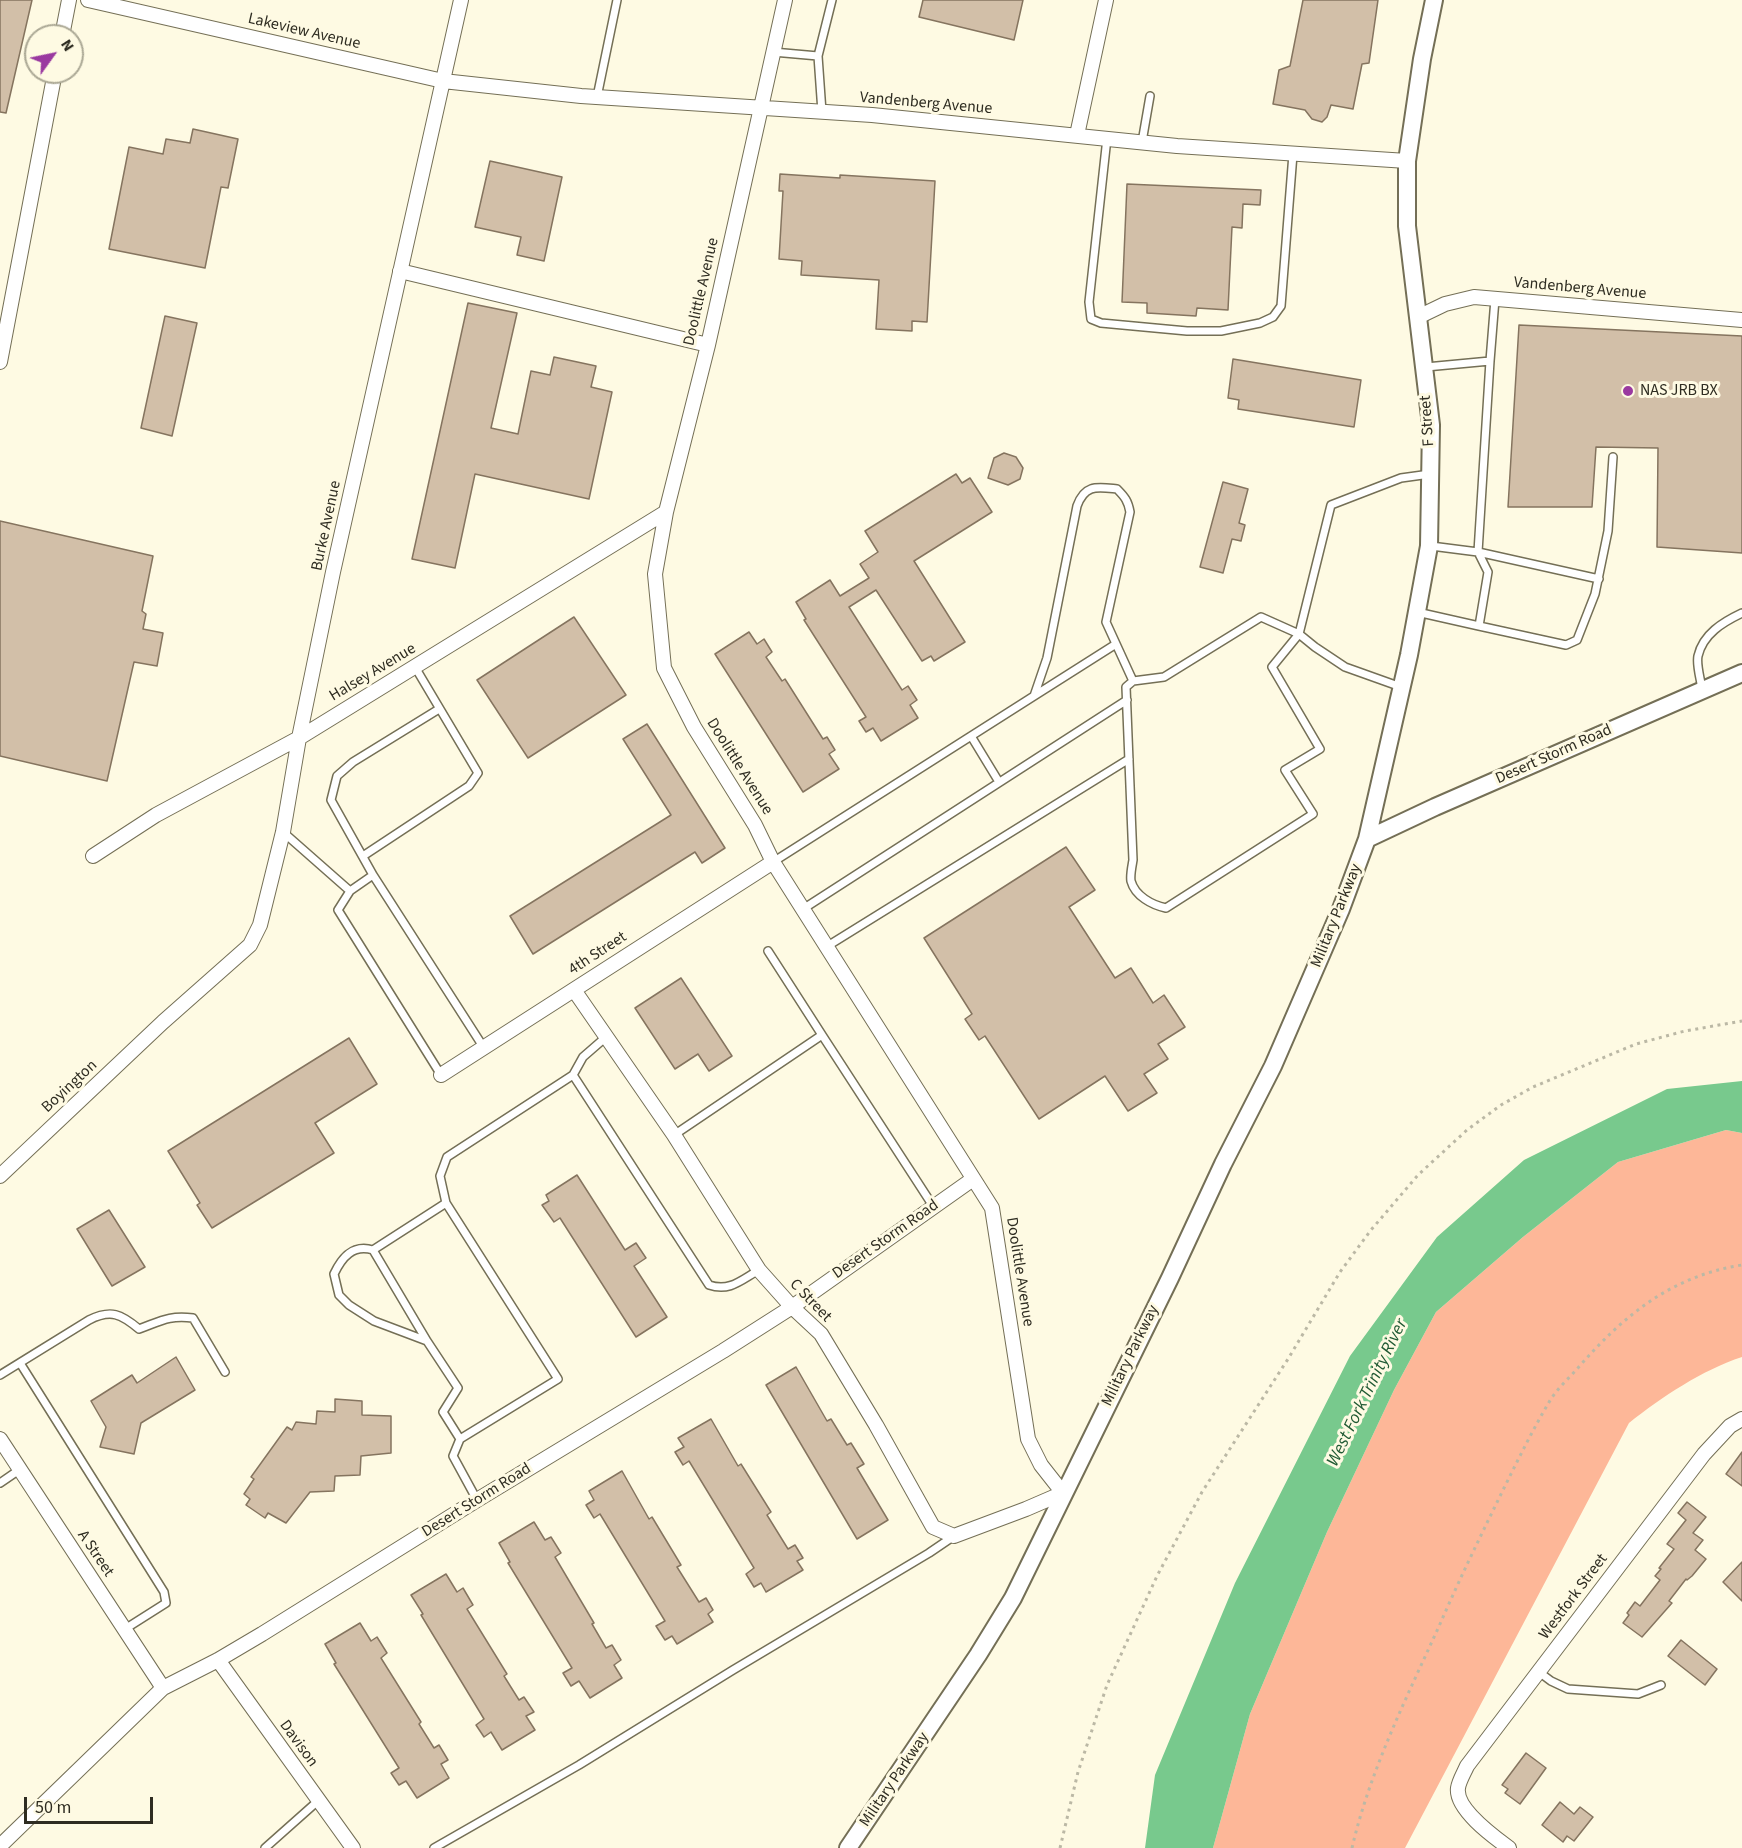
<!DOCTYPE html>
<style>
body{margin:0}
#map{position:relative;width:1742px;height:1848px;overflow:hidden;background:#fefae3;font-family:"Source Sans 3",sans-serif}
canvas{display:block}
.north{position:absolute;left:24px;top:24px;width:60px;height:60px;box-sizing:border-box;background:#fefae3;border:2px solid #aba895;border-radius:50%;rotate:57deg;font-size:16px;font-weight:700;line-height:24px;text-align:center;color:#2e2c21}
.north::after{content:'';display:block;margin:auto;width:21px;height:27px;background:#9a39a0;clip-path:polygon(50% 0,100% 100%,50% 72%,0 100%)}
.scale{position:absolute;left:24px;top:1797px;width:129px;height:27px;box-sizing:border-box;border:3px solid #2e2c21;border-top:0;padding-left:8px;font-size:18px;line-height:21px;white-space:nowrap;color:#2e2c21;-webkit-text-stroke:4px #fefae3;paint-order:stroke}
</style>
<div id="map">
<canvas width="1742" height="1848"></canvas>
<div class="north">N</div>
<div class="scale">50 m</div>
</div>
<script>
const c = document.querySelector('canvas').getContext('2d');
c.lineJoin = 'round';
function fillPath(path, color) { c.fillStyle = color; c.fill(path, 'evenodd'); }
function stroke(path, color, width, dash) { c.strokeStyle = color; c.lineWidth = width; c.lineCap = dash ? 'butt' : 'round'; c.setLineDash(dash || []); c.stroke(path); }
function label(font, color, halo, rows, align = 'center') {
  c.font = font + ' "Source Sans 3",sans-serif'; c.lineWidth = 6; c.setLineDash([]); c.textBaseline = 'middle'; c.strokeStyle = halo; c.fillStyle = color; for (const [text, x, y, turn = 0] of rows) {
    c.save(); c.translate(x, y); c.rotate((+turn || 0) * Math.PI / 180); c.textAlign = isNaN(turn) ? turn : align; if (halo) c.strokeText(text, 0, 0); c.fillText(text, 0, 0); c.restore();
  }
}
fillPath(new Path2D(`
 M 1726,1130 L 1742,1133 L 1742,1357 C 1702,1370 1662,1397 1629,1423 L 1405,1848 L 1213,1848 L 1250,1714 L 1327,1532 L 1394,1390 L 1436,1312 L 1523,1237 L 1618,1162 Z`), '#fdb798');
fillPath(new Path2D(`
 M 1742,1081 L 1742,1133 L 1726,1130 L 1618,1162 L 1523,1237 L 1436,1312 L 1394,1390 L 1327,1532 L 1250,1714 L 1213,1848 L 1145,1848 L 1155,1775 L 1235,1583 L 1350,1356 L 1437,1237 L 1524,1160 L 1667,1089 Z`), '#78c98d');
const building = new Path2D(`
 M 0,0 L 32,0 L 6,113 L 0,112 Z
 M 923,0 L 1023,0 L 1014,40 L 919,17 Z
 M 1303,0 L 1378,0 L 1369,63 L 1362,64 L 1353,109 L 1331,105 L 1327,117 L 1322,122 L 1312,119 L 1305,110 L 1273,104 L 1279,70 L 1290,66 Z
 M 193,129 L 238,139 L 228,188 L 221,187 L 205,268 L 109,249 L 129,147 L 163,154 L 166,139 L 190,143 Z
 M 490,161 L 562,177 L 544,261 L 517,255 L 521,237 L 475,227 Z
 M 780,174 L 840,178 L 840,175 L 935,181 L 927,322 L 912,321 L 912,331 L 876,329 L 879,280 L 801,275 L 802,261 L 779,259 L 783,191 L 779,191 Z
 M 1127,184 L 1261,190 L 1260,205 L 1243,204 L 1242,228 L 1232,227 L 1228,310 L 1197,308 L 1196,316 L 1147,313 L 1147,303 L 1122,302 Z
 M 468,303 L 517,313 L 491,428 L 518,434 L 531,371 L 550,375 L 554,357 L 596,366 L 591,387 L 612,392 L 589,499 L 475,474 L 455,568 L 412,559 Z
 M 165,316 L 197,323 L 172,436 L 141,428 Z
 M 1519,325 L 1742,336 L 1742,553 L 1657,547 L 1658,448 L 1596,447 L 1592,507 L 1508,507 Z
 M 1233,359 L 1361,380 L 1354,427 L 1238,409 L 1239,400 L 1228,398 Z
 M 1004,453 L 1016,457 L 1023,468 L 1020,479 L 1008,485 L 988,478 L 994,458 Z
 M 956,474 L 962,483 L 970,478 L 992,512 L 914,561 L 965,642 L 934,661 L 931,656 L 922,661 L 876,590 L 849,607 L 902,690 L 908,686 L 917,700 L 910,705 L 918,718 L 881,741 L 873,728 L 866,732 L 859,721 L 866,717 L 804,620 L 806,619 L 796,602 L 830,580 L 840,596 L 869,578 L 860,564 L 878,552 L 865,531 Z
 M 1223,482 L 1248,489 L 1239,523 L 1245,525 L 1241,541 L 1232,539 L 1223,573 L 1200,567 Z
 M 0,521 L 153,556 L 142,611 L 146,614 L 143,629 L 163,633 L 157,666 L 134,662 L 107,781 L 0,756 Z
 M 574,617 L 626,695 L 528,758 L 477,680 Z
 M 749,632 L 757,644 L 764,639 L 772,652 L 766,657 L 782,681 L 785,679 L 823,739 L 827,737 L 835,750 L 829,754 L 839,769 L 803,792 L 715,654 Z
 M 647,724 L 725,848 L 702,863 L 695,852 L 533,954 L 510,916 L 671,815 L 623,739 Z
 M 1066,847 L 1095,890 L 1069,907 L 1115,978 L 1131,968 L 1153,1003 L 1164,995 L 1185,1027 L 1158,1044 L 1168,1059 L 1144,1074 L 1157,1093 L 1128,1111 L 1105,1076 L 1039,1119 L 985,1036 L 979,1040 L 965,1019 L 972,1014 L 924,938 Z
 M 681,978 L 732,1056 L 709,1071 L 698,1054 L 675,1069 L 635,1008 Z
 M 349,1038 L 377,1084 L 315,1123 L 334,1153 L 212,1228 L 197,1205 L 200,1203 L 168,1151 Z
 M 577,1175 L 625,1250 L 636,1243 L 646,1258 L 634,1266 L 667,1317 L 636,1337 L 560,1218 L 554,1222 L 542,1205 L 549,1201 L 546,1195 Z
 M 109,1210 L 145,1267 L 112,1286 L 77,1229 Z
 M 176,1357 L 195,1390 L 141,1423 L 134,1454 L 100,1447 L 106,1427 L 91,1401 L 132,1375 L 137,1383 Z
 M 796,1367 L 827,1421 L 831,1419 L 847,1445 L 851,1443 L 864,1464 L 857,1468 L 888,1520 L 857,1539 L 766,1385 Z
 M 335,1399 L 362,1401 L 362,1415 L 391,1416 L 391,1453 L 361,1456 L 360,1475 L 335,1476 L 334,1491 L 310,1492 L 286,1523 L 268,1513 L 265,1518 L 246,1505 L 250,1499 L 244,1494 L 254,1479 L 251,1477 L 287,1427 L 292,1430 L 296,1422 L 316,1424 L 317,1411 L 335,1412 Z
 M 711,1419 L 738,1466 L 741,1464 L 771,1512 L 767,1515 L 788,1549 L 795,1545 L 803,1558 L 797,1561 L 803,1570 L 766,1592 L 761,1583 L 754,1587 L 746,1574 L 754,1568 L 689,1461 L 683,1465 L 675,1452 L 684,1447 L 678,1438 Z
 M 1742,1452 L 1742,1486 L 1726,1474 Z
 M 622,1471 L 649,1519 L 652,1517 L 681,1565 L 677,1567 L 699,1602 L 706,1598 L 713,1610 L 708,1614 L 713,1622 L 677,1644 L 672,1636 L 665,1640 L 656,1626 L 665,1621 L 600,1514 L 594,1518 L 586,1505 L 594,1500 L 589,1491 Z
 M 1687,1502 L 1706,1517 L 1693,1533 L 1703,1540 L 1695,1550 L 1706,1559 L 1692,1576 L 1687,1580 L 1686,1579 L 1669,1601 L 1672,1603 L 1642,1637 L 1623,1623 L 1629,1615 L 1627,1613 L 1635,1602 L 1640,1606 L 1660,1580 L 1655,1576 L 1661,1569 L 1659,1568 L 1674,1549 L 1667,1544 L 1686,1520 L 1678,1513 Z
 M 534,1522 L 545,1540 L 551,1537 L 561,1553 L 555,1557 L 594,1623 L 592,1624 L 606,1648 L 612,1645 L 621,1660 L 614,1665 L 622,1678 L 590,1698 L 579,1681 L 571,1686 L 563,1673 L 572,1668 L 508,1563 L 510,1562 L 499,1543 Z
 M 1742,1562 L 1742,1601 L 1723,1582 Z
 M 446,1574 L 457,1592 L 463,1588 L 473,1605 L 467,1609 L 507,1674 L 504,1676 L 519,1700 L 524,1697 L 534,1712 L 526,1716 L 535,1730 L 502,1750 L 491,1732 L 484,1737 L 476,1725 L 484,1719 L 421,1615 L 423,1614 L 411,1595 Z
 M 360,1623 L 371,1641 L 377,1637 L 387,1653 L 381,1658 L 421,1722 L 419,1724 L 434,1748 L 439,1745 L 448,1760 L 441,1764 L 449,1778 L 417,1798 L 406,1781 L 399,1785 L 391,1773 L 399,1768 L 334,1664 L 336,1663 L 325,1644 Z
 M 1681,1640 L 1717,1669 L 1705,1685 L 1668,1656 Z
 M 1526,1753 L 1546,1768 L 1520,1804 L 1505,1793 L 1508,1789 L 1502,1785 Z
 M 1560,1802 L 1574,1814 L 1580,1807 L 1593,1817 L 1574,1841 L 1567,1836 L 1563,1842 L 1542,1825 Z`);
fillPath(building, '#d2bfa8');
stroke(building, '#85745f', 1.5);
const service = new Path2D(`
 M 773,52 L 818,56
 M 597,97 L 617,0
 M 822,112 L 818,56 L 832,0
 M 1107,138 L 1089,302 L 1091,319 L 1101,323 L 1187,331 L 1221,331 L 1260,323 L 1273,317 L 1281,306 L 1293,154
 M 1142,142 L 1150,96
 M 1490,361 L 1495,299
 M 1426,367 L 1490,361 L 1478,552 L 1488,572 L 1479,626 L 1566,645 L 1577,640 L 1595,594 L 1608,531 L 1613,457
 M 1431,546 L 1478,552 L 1599,579
 M 1417,612 L 1479,626
 M 1401,687 L 1345,667 L 1315,647 L 1299,634 L 1261,617 L 1164,677 L 1133,681 L 1126,687 L 1133,860 C 1132,866 1130,875 1131,881 C 1135,896 1152,905 1166,908 L 1313,814 L 1285,770 L 1320,749 L 1272,667 L 1299,634 L 1331,505 L 1401,478 L 1430,474
 M 1702,690 C 1701,680 1696,665 1698,656 C 1703,634 1723,622 1742,613
 M 1034,696 L 1116,644
 M 971,736 L 999,782
 M 283,832 L 350,891 L 338,910 L 441,1075
 M 363,856 L 469,786 L 478,773 L 415,667
 M 773,862 L 1034,696 L 1047,658 L 1077,506 C 1085,484 1097,487 1117,489 C 1125,497 1128,501 1130,512 L 1106,622 L 1133,681
 M 373,875 L 331,800 L 337,776 L 353,762 L 439,709
 M 350,891 L 373,875 L 484,1048
 M 803,909 L 1127,700
 M 826,947 L 1129,759
 M 768,951 L 822,1035
 M 573,1075 L 709,1285 C 730,1292 741,1280 759,1270
 M 674,1135 L 822,1035 L 933,1206
 M 373,1250 L 446,1203
 M 427,1341 L 373,1250 C 353,1244 342,1257 334,1274 L 339,1295 L 349,1305 L 374,1321 L 427,1341 L 458,1388 L 443,1412 L 460,1439
 M 20,1363 L 164,1592 L 166,1603 L 125,1629
 M 0,1375 L 89,1320 C 111,1309 121,1314 139,1329 C 161,1321 169,1315 193,1318 L 225,1372
 M 0,1483 L 19,1470
 M 477,1500 L 453,1456 L 460,1439 L 558,1379 L 446,1203 L 440,1176 L 447,1157 L 573,1075 L 583,1057 L 606,1037
 M 1539,1672 L 1551,1681 L 1568,1689 L 1638,1694 L 1661,1685
 M 265,1848 L 319,1800
 M 434,1848 L 579,1765 L 733,1670 L 929,1553 L 954,1536`);
const minor = new Path2D(`
 M 88,0 L 443,81 L 581,96 L 872,115 L 1177,146 L 1407,161
 M 62,36 L 69,0
 M 1077,135 L 1106,0
 M 400,271 L 708,345
 M 1418,317 L 1445,304 L 1474,297 L 1742,320
 M 0,362 L 55,72
 M 93,856 L 156,815 L 299,738 L 666,512
 M 574,990 L 674,1135 L 759,1270 L 792,1307 L 821,1334 L 876,1425 L 933,1527 L 954,1536 L 1026,1509 L 1063,1493 L 1041,1465 L 1028,1439 L 992,1208 L 773,862 L 755,825 L 694,727 L 664,668 L 655,574 L 666,512 L 708,345 L 785,0
 M 441,1075 L 773,862
 M 0,1176 L 163,1022 L 250,945 L 260,925 L 283,832 L 299,738 L 333,572 L 461,0
 M 0,1439 L 163,1688
 M 218,1660 L 353,1848
 M 0,1846 L 163,1688 L 218,1660 L 262,1634 L 477,1500 L 723,1351 L 792,1307 L 973,1179
 M 1509,1848 C 1494,1837 1455,1809 1458,1788 C 1459,1781 1464,1773 1467,1766 L 1704,1454 L 1730,1426 L 1742,1419`);
const tertiary = new Path2D(`
 M 1367,839 L 1435,807 L 1742,673
 M 848,1848 L 978,1655 L 1013,1598 L 1170,1278 L 1223,1164 L 1273,1066 L 1341,909 L 1367,839 L 1409,655 L 1429,546 L 1431,425 L 1407,226 L 1407,161 L 1422,59 L 1434,0`);
stroke(service, '#746f56', 10);
stroke(minor, '#746f56', 16);
stroke(tertiary, '#746f56', 20);
stroke(new Path2D(`
 M 1060,1848 L 1078,1772 L 1107,1685 L 1157,1576 L 1202,1492 L 1288,1359 L 1340,1272 L 1371,1230 L 1418,1175 L 1467,1130 L 1501,1105 L 1533,1087 L 1636,1044 L 1685,1031 L 1742,1021
 M 1352,1848 C 1370,1770 1407,1697 1440,1624 C 1460,1578 1482,1533 1504,1488 C 1518,1460 1532,1431 1548,1404 C 1555,1391 1567,1380 1577,1369 C 1623,1316 1671,1276 1742,1265`), '#bbb8a5', 3, [3, 4.5]);
stroke(service, '#fff', 7);
stroke(minor, '#fff', 14);
stroke(tertiary, '#fff', 16);
for (const [x, y, r, color] of [
 [1628,391,6,"#9a39a0"]
]) { const dot = new Path2D(); dot.arc(x, y, r, 0, 2 * Math.PI); c.fillStyle = color; c.fill(dot); stroke(dot, '#fefae3', 2); }
label('16px', '#2e2c21', '#fefae3', [
 ["Lakeview Avenue",304,32,13],
 ["Vandenberg Avenue",926,104,5],
 ["Vandenberg Avenue",1580,289,5],
 ["Doolittle Avenue",702,292,-77],
 ["F Street",1428,421,-94],
 ["Burke Avenue",327,526,-78],
 ["Halsey Avenue",373,673,-31],
 ["Desert Storm Road",1554,755,-24],
 ["Doolittle Avenue",739,767,58],
 ["Military Parkway",1337,916,-68],
 ["4th Street",598,954,-33],
 ["Boyington",70,1087,-43],
 ["Desert Storm Road",886,1240,-35],
 ["Doolittle Avenue",1019,1272,81],
 ["C Street",810,1301,46],
 ["Military Parkway",1131,1356,-64],
 ["Desert Storm Road",477,1501,-32],
 ["A Street",95,1554,56],
 ["Westfork Street",1574,1597,-53],
 ["Davison",298,1744,54],
 ["Military Parkway",895,1780,-56]
]);
label('16px', '#2e2c21', '#fefae3', [
 ["NAS JRB BX",1640,391]
], 'left');
label('italic 18px', '#205a33', '#fefae3', [
 ["West Fork Trinity River",1368,1393,-64]
]);
</script>
